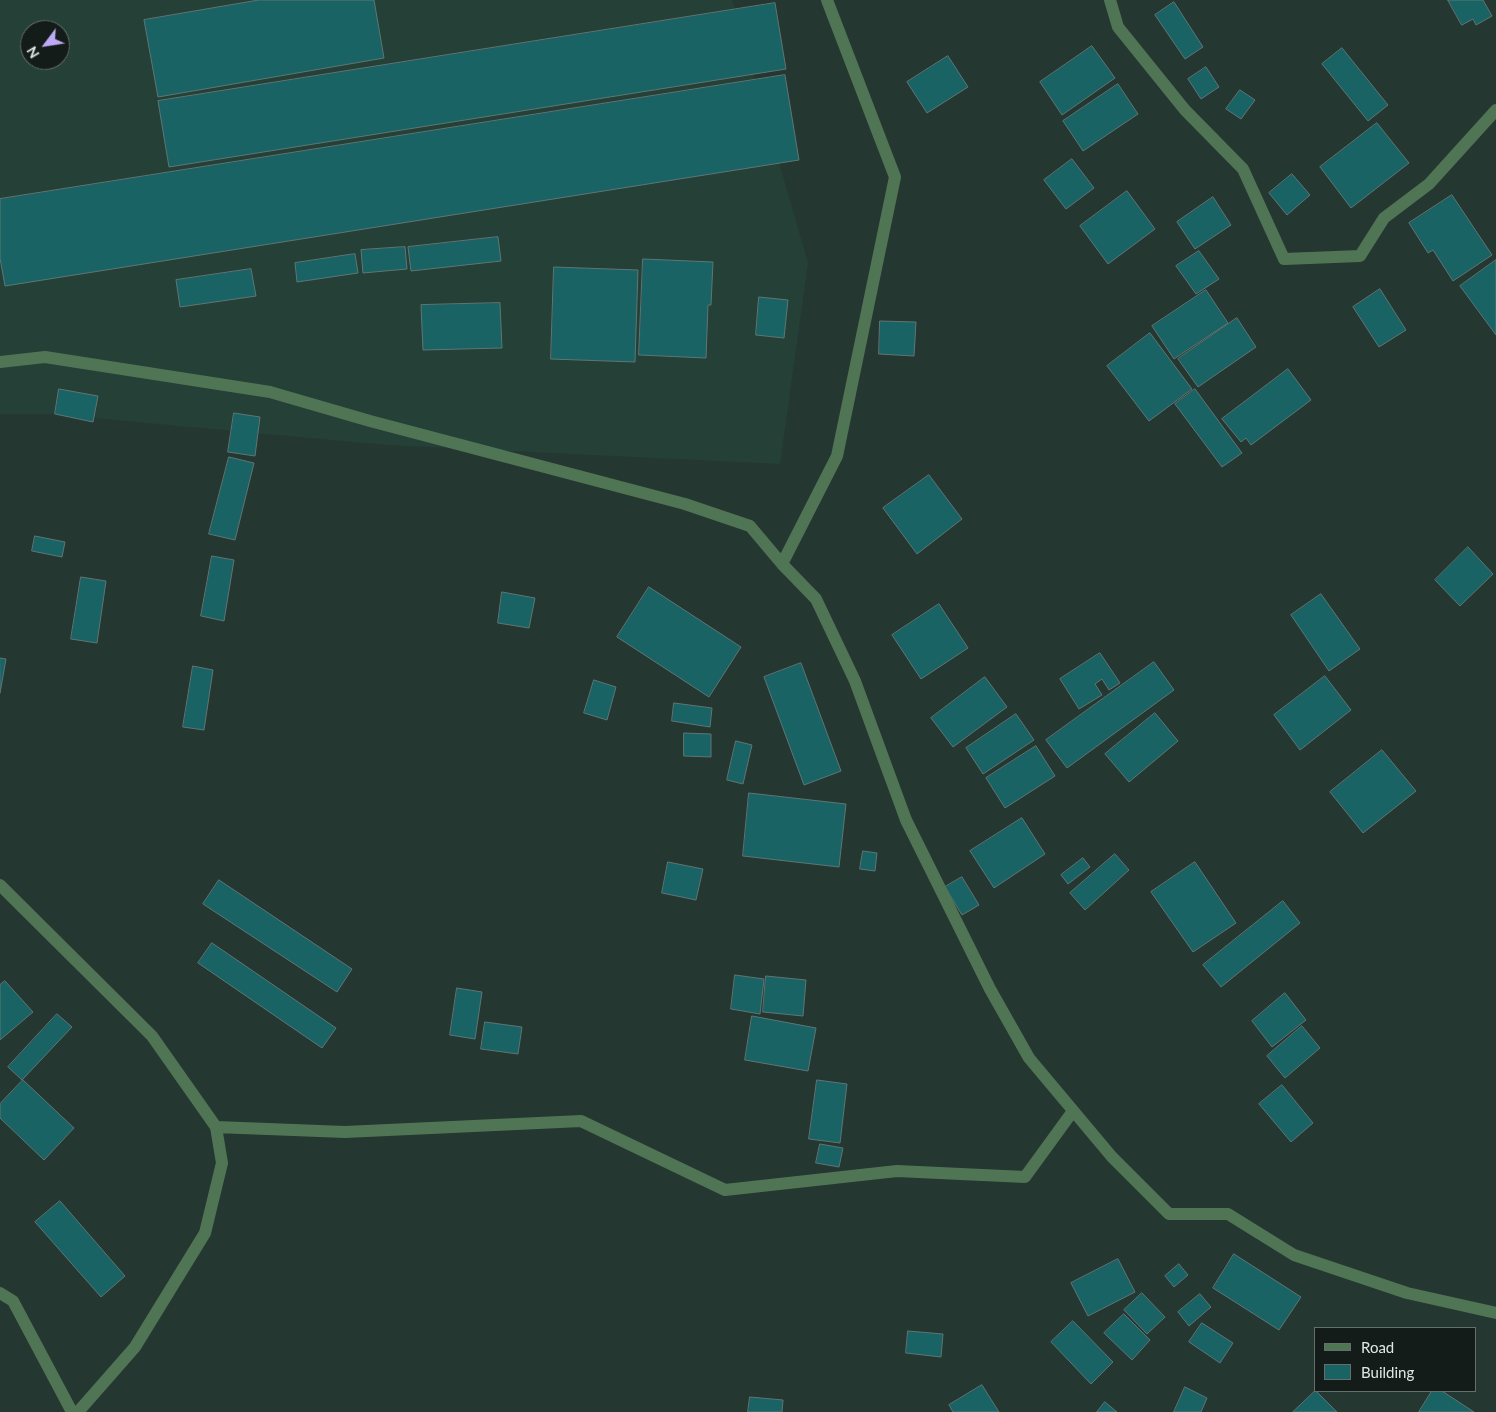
<!DOCTYPE html>
<style>
body{margin:0}
#map{position:relative;width:1496px;height:1412px;overflow:hidden;background:#253731;font-family:Lato,sans-serif}
canvas{display:block}
.legend{position:absolute;left:1314px;top:1327px;width:162px;height:65px;box-sizing:border-box;background:#141c1a;border:1px solid #646e6b;margin:0;padding:6px 9px;list-style:none;font-size:15px;color:#dde8e4}
.legend li{display:flex;align-items:center;gap:10px;height:25px}
.legend b{width:25px;border:1px solid #646e6b}
.north{position:absolute;left:20px;top:20px;width:50px;height:50px;box-sizing:border-box;background:#141c1a;border:1px solid #646e6b;border-radius:50%;rotate:239deg;font-size:14px;font-weight:700;line-height:20px;text-align:center;color:#dde8e4}
.north::after{content:'';display:block;margin:auto;width:18px;height:22px;background:#bda9f5;clip-path:polygon(50% 0,100% 100%,50% 72%,0 100%)}
</style>
<div id="map">
<canvas width="1496" height="1412"></canvas>
<ul class="legend">
<li><b style="height:6px;background:#507555"></b>Road</li>
<li><b style="height:14px;background:#1a6364"></b>Building</li>
</ul>
<div class="north">N</div>
</div>
<script>
const c = document.querySelector('canvas').getContext('2d');
c.lineJoin = 'round';
function fillPath(path, color) { c.fillStyle = color; c.fill(path, 'evenodd'); }
function stroke(path, color, width, dash) { c.strokeStyle = color; c.lineWidth = width; c.lineCap = dash ? 'butt' : 'round'; c.setLineDash(dash || []); c.stroke(path); }
fillPath(new Path2D(`
 M 0,0 L 732,0 L 808,263 L 780,464 L 387,445 L 50,414 L 0,414 ZM 30,30 L 60,30 L 60,60 L 30,60 Z`), '#254037');
const building = new Path2D(`
 M 259,0 L 374,0 L 384,58 L 158,97 L 144,20 Z
 M 1448,0 L 1483,0 L 1492,16 L 1476,25 L 1473,19 L 1462,25 Z
 M 1174,2 L 1203,47 L 1185,59 L 1155,15 Z
 M 775,3 L 786,69 L 169,167 L 158,101 Z
 M 1092,46 L 1115,78 L 1062,115 L 1040,82 Z
 M 1342,48 L 1388,105 L 1368,121 L 1322,64 Z
 M 948,56 L 968,87 L 927,113 L 907,82 Z
 M 1206,67 L 1219,87 L 1201,99 L 1188,79 Z
 M 785,75 L 799,160 L 5,286 L 0,258 L 0,199 Z
 M 1118,84 L 1138,114 L 1083,151 L 1063,121 Z
 M 1240,90 L 1255,100 L 1241,119 L 1226,109 Z
 M 1377,123 L 1409,163 L 1351,208 L 1320,167 Z
 M 1072,159 L 1094,188 L 1066,209 L 1044,180 Z
 M 1292,174 L 1310,195 L 1287,215 L 1269,193 Z
 M 1127,191 L 1155,229 L 1108,264 L 1080,226 Z
 M 1452,195 L 1492,255 L 1453,281 L 1433,250 L 1428,253 L 1409,223 Z
 M 1213,197 L 1231,225 L 1195,249 L 1177,222 Z
 M 498,237 L 501,261 L 411,271 L 408,247 Z
 M 405,247 L 407,269 L 363,273 L 361,250 Z
 M 1199,251 L 1219,279 L 1196,294 L 1176,266 Z
 M 355,254 L 358,273 L 297,282 L 295,263 Z
 M 643,259 L 713,262 L 711,305 L 708,305 L 706,358 L 639,355 Z
 M 1496,260 L 1496,335 L 1460,286 Z
 M 554,267 L 638,270 L 635,362 L 551,359 Z
 M 251,269 L 256,296 L 180,307 L 176,280 Z
 M 1380,289 L 1406,330 L 1379,347 L 1353,307 Z
 M 1206,290 L 1228,323 L 1174,359 L 1152,326 Z
 M 759,297 L 788,300 L 784,338 L 756,335 Z
 M 500,303 L 502,348 L 423,350 L 421,305 Z
 M 1237,318 L 1256,347 L 1198,387 L 1178,359 Z
 M 880,321 L 916,322 L 914,356 L 879,354 Z
 M 1150,333 L 1192,389 L 1149,421 L 1107,366 Z
 M 1288,369 L 1311,400 L 1251,445 L 1246,438 L 1241,442 L 1222,419 Z
 M 59,389 L 98,396 L 93,422 L 55,414 Z
 M 1195,389 L 1242,453 L 1222,467 L 1175,404 Z
 M 234,413 L 260,417 L 255,456 L 228,452 Z
 M 229,457 L 254,463 L 235,540 L 209,534 Z
 M 929,475 L 962,519 L 917,554 L 883,508 Z
 M 35,536 L 65,542 L 62,557 L 32,551 Z
 M 1468,547 L 1493,574 L 1460,606 L 1435,580 Z
 M 212,556 L 234,560 L 224,621 L 201,616 Z
 M 81,577 L 106,581 L 97,643 L 71,639 Z
 M 649,587 L 741,647 L 709,697 L 617,637 Z
 M 502,592 L 535,598 L 529,628 L 498,623 Z
 M 1321,594 L 1360,649 L 1329,671 L 1291,615 Z
 M 939,604 L 968,648 L 921,679 L 892,635 Z
 M 1100,653 L 1120,683 L 1109,690 L 1102,679 L 1095,684 L 1102,695 L 1079,709 L 1060,679 Z
 M 0,658 L 6,659 L 0,693 Z
 M 1154,662 L 1174,690 L 1067,768 L 1046,740 Z
 M 801,663 L 841,771 L 804,785 L 764,677 Z
 M 193,666 L 213,670 L 204,730 L 183,727 Z
 M 1325,676 L 1351,710 L 1300,750 L 1274,715 Z
 M 985,677 L 1007,707 L 953,747 L 931,718 Z
 M 594,680 L 616,687 L 607,720 L 584,713 Z
 M 674,703 L 712,708 L 710,727 L 672,721 Z
 M 1155,713 L 1178,741 L 1129,782 L 1105,754 Z
 M 1016,714 L 1034,740 L 983,774 L 966,748 Z
 M 684,733 L 711,734 L 711,757 L 684,756 Z
 M 736,741 L 752,745 L 743,784 L 727,780 Z
 M 1036,746 L 1055,776 L 1005,808 L 986,778 Z
 M 1382,750 L 1416,791 L 1363,833 L 1330,792 Z
 M 749,793 L 846,804 L 839,867 L 743,856 Z
 M 1022,818 L 1045,854 L 994,888 L 970,851 Z
 M 863,851 L 877,853 L 875,871 L 860,869 Z
 M 1115,854 L 1129,870 L 1085,910 L 1070,893 Z
 M 1083,858 L 1090,867 L 1068,884 L 1061,875 Z
 M 668,862 L 703,869 L 696,900 L 662,893 Z
 M 1195,862 L 1236,923 L 1193,952 L 1151,892 Z
 M 962,877 L 979,905 L 962,915 L 945,887 Z
 M 219,880 L 352,969 L 337,992 L 203,904 Z
 M 1283,901 L 1300,923 L 1221,987 L 1203,965 Z
 M 212,943 L 336,1028 L 322,1048 L 198,963 Z
 M 735,975 L 764,979 L 760,1014 L 731,1009 Z
 M 766,976 L 806,980 L 803,1016 L 763,1012 Z
 M 5,981 L 33,1012 L 0,1040 L 0,985 Z
 M 457,988 L 482,992 L 475,1039 L 450,1035 Z
 M 1285,993 L 1306,1020 L 1272,1047 L 1252,1021 Z
 M 57,1014 L 72,1027 L 22,1080 L 8,1067 Z
 M 752,1016 L 816,1028 L 808,1071 L 745,1060 Z
 M 485,1022 L 522,1027 L 518,1054 L 481,1049 Z
 M 1302,1026 L 1320,1048 L 1285,1078 L 1267,1056 Z
 M 23,1080 L 74,1128 L 44,1160 L 0,1118 L 0,1104 Z
 M 817,1080 L 847,1084 L 840,1143 L 809,1139 Z
 M 1282,1085 L 1313,1123 L 1291,1142 L 1259,1104 Z
 M 820,1144 L 843,1148 L 839,1167 L 816,1163 Z
 M 60,1201 L 125,1276 L 101,1297 L 35,1222 Z
 M 1234,1254 L 1301,1297 L 1279,1330 L 1213,1288 Z
 M 1118,1259 L 1135,1292 L 1088,1316 L 1071,1283 Z
 M 1179,1264 L 1188,1275 L 1174,1287 L 1165,1276 Z
 M 1142,1293 L 1165,1317 L 1147,1334 L 1124,1310 Z
 M 1200,1294 L 1211,1307 L 1189,1326 L 1178,1312 Z
 M 1124,1314 L 1150,1340 L 1132,1360 L 1104,1333 Z
 M 1073,1321 L 1113,1362 L 1091,1384 L 1051,1342 Z
 M 1202,1323 L 1233,1343 L 1220,1363 L 1189,1342 Z
 M 908,1331 L 943,1334 L 941,1357 L 906,1353 Z
 M 982,1385 L 999,1412 L 953,1412 L 949,1405 Z
 M 1185,1387 L 1207,1398 L 1201,1412 L 1174,1412 Z
 M 1315,1391 L 1316,1391 L 1337,1412 L 1293,1412 Z
 M 1432,1391 L 1442,1391 L 1474,1412 L 1419,1412 Z
 M 750,1397 L 783,1400 L 782,1412 L 748,1412 Z
 M 1105,1402 L 1117,1412 L 1097,1412 Z`);
fillPath(building, '#1a6364');
stroke(building, '#5f7575', 1);
stroke(new Path2D(`
 M 1110,0 L 1118,27 L 1185,110 L 1243,169 L 1284,259 L 1360,256 L 1384,218 L 1429,184 L 1496,110
 M 0,362 L 45,357 L 270,392 L 370,421 L 685,504 L 750,526 L 782,564 L 816,599 L 855,681 L 906,820 L 990,989 L 1029,1058 L 1112,1157 L 1169,1214 L 1228,1214 L 1294,1255 L 1407,1293 L 1496,1313
 M 782,564 L 837,456 L 895,177 L 827,0
 M 0,885 L 152,1036 L 216,1127 L 222,1163 L 205,1233 L 135,1347 L 78,1412
 M 216,1127 L 345,1132 L 581,1121 L 725,1190 L 897,1171 L 1025,1177 L 1073,1111
 M 0,1293 L 13,1301 L 72,1412`), '#507555', 12);
</script>
